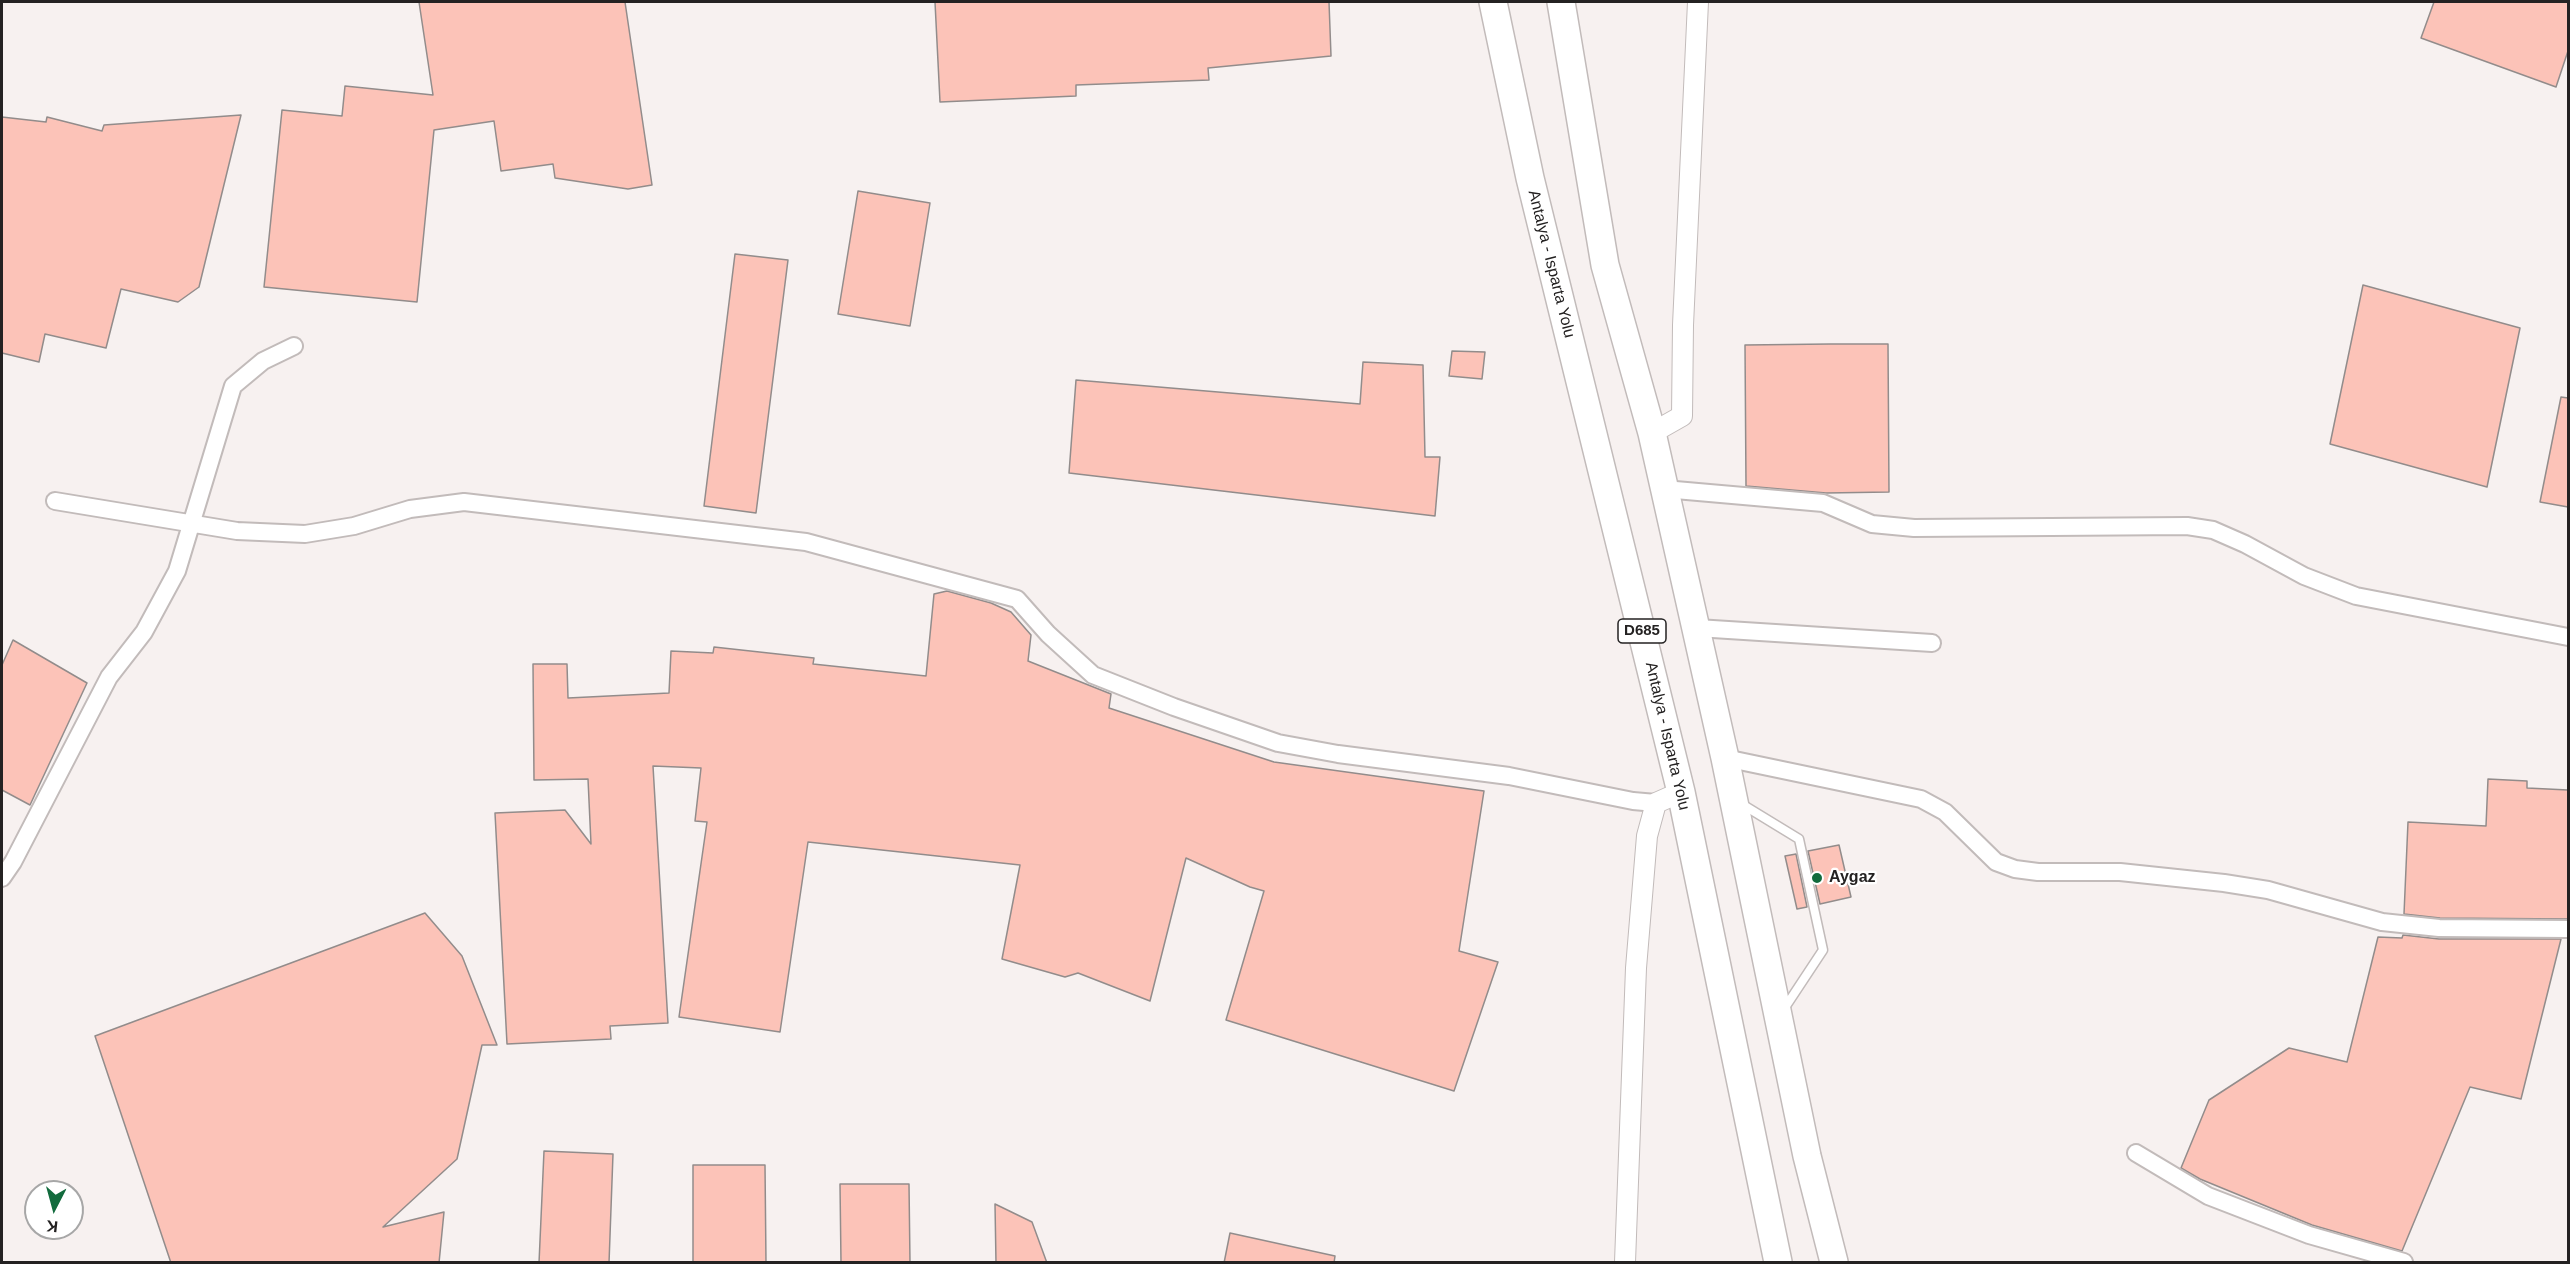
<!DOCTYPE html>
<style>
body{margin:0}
#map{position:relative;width:2570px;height:1264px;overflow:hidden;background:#f7f1f0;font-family:Helvetica,sans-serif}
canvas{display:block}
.frame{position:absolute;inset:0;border:3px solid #242222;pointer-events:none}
.north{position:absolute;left:24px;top:1180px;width:60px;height:60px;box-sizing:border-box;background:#fff;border:2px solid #a7a7a7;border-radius:50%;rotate:186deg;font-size:16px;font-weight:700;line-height:24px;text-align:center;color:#242222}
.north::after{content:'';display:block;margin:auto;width:21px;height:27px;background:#126b3d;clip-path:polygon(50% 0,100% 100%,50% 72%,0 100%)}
</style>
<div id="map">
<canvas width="2570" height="1264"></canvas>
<div class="frame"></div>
<div class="north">K</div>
</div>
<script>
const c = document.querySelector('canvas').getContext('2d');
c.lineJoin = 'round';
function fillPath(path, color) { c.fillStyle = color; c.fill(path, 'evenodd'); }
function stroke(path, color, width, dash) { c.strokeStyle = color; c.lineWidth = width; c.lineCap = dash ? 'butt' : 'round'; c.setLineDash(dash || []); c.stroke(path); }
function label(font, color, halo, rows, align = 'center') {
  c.font = font + ' Helvetica,sans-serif'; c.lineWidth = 4.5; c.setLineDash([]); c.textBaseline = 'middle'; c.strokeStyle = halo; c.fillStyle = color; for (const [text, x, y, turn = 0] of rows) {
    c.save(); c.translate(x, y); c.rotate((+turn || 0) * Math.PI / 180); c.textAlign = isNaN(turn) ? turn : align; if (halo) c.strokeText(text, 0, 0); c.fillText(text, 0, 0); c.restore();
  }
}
const building = new Path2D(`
 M 419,2 L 625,2 L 652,185 L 628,189 L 555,178 L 553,164 L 501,171 L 494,121 L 434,130 L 417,302 L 264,287 L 282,110 L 342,116 L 345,86 L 433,95 Z
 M 935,2 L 1329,2 L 1331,56 L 1208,68 L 1209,80 L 1076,85 L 1076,96 L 940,102 Z
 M 2434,2 L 2568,2 L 2568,51 L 2556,87 L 2421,38 Z
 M 241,115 L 199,287 L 178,302 L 121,289 L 106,348 L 45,334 L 39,362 L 2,353 L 2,117 L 46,122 L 47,117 L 102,131 L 104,125 Z
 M 858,191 L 930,203 L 910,326 L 838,314 Z
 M 735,254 L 788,260 L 756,513 L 704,506 Z
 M 2363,285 L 2520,328 L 2487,487 L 2330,444 Z
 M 1830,344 L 1888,344 L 1889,492 L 1826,493 L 1746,486 L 1745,345 Z
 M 1452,351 L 1485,352 L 1482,379 L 1449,376 Z
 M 1363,362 L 1423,365 L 1425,457 L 1440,457 L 1435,516 L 1069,473 L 1076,380 L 1360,404 Z
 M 2561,397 L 2568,398 L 2568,507 L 2540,502 Z
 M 947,591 L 991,603 L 1011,612 L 1031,635 L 1028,661 L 1111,694 L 1109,708 L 1274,762 L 1484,791 L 1459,951 L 1498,962 L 1454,1091 L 1226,1020 L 1264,891 L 1250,887 L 1186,858 L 1150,1001 L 1078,973 L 1065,977 L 1002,959 L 1020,865 L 808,842 L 780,1032 L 679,1017 L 707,822 L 695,821 L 701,768 L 653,766 L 668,1023 L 610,1026 L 611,1039 L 507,1044 L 495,813 L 565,810 L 591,844 L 588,779 L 534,780 L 533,664 L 567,664 L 568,698 L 669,693 L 671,651 L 713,653 L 714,647 L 814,658 L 813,664 L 926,676 L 934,594 Z
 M 13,640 L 87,683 L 30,805 L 2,790 L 2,665 Z
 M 2488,779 L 2527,781 L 2527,788 L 2568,790 L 2568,919 L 2440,918 L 2404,914 L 2408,822 L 2486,826 Z
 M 1839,845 L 1851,897 L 1820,904 L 1808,851 Z
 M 1796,854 L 1807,907 L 1797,909 L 1785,856 Z
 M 425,913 L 462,956 L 497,1045 L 482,1045 L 457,1159 L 383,1227 L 444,1212 L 439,1263 L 171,1263 L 95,1036 Z
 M 2403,935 L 2439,939 L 2561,939 L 2521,1099 L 2470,1087 L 2402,1251 L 2312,1225 L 2200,1179 L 2181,1168 L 2209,1100 L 2289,1048 L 2347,1062 L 2378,937 L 2402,938 Z
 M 544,1151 L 613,1154 L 609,1263 L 539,1263 Z
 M 693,1165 L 765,1165 L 766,1263 L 693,1263 Z
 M 840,1184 L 909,1184 L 910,1263 L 841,1263 Z
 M 995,1204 L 1032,1222 L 1047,1263 L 996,1263 Z
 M 1230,1233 L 1335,1256 L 1334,1263 L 1224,1263 Z`);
fillPath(building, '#fcc3b8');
stroke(building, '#928c8b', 1.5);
const service = new Path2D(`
 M 1740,803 L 1799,839 L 1823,950 L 1784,1009`);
const minor = new Path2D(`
 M 1664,489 L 1823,503 L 1872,524 L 1914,528 L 2187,526 L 2213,530 L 2245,544 L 2304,576 L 2356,596 L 2568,637
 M 55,501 L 237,531 L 305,534 L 354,526 L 410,509 L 464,502 L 806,542 L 1017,599 L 1048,634 L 1093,675 L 1174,707 L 1278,743 L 1338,754 L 1509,776 L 1633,801 L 1656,803
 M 1697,628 L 1932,643
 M 1725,758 L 1921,799 L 1945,812 L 1996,862 L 2015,869 L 2038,872 L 2120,872 L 2224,883 L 2268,890 L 2382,922 L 2439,928 L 2568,929
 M 2,878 L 13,862 L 109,677 L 144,632 L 177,571 L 233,386 L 263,361 L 294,346
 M 2136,1153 L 2208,1196 L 2309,1235 L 2404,1262`);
const tertiary = new Path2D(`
 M 1652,433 L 1682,416 L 1683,325 L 1698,2
 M 1625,1262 L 1636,968 L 1647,836 L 1656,803 L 1681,792`);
const trunk = new Path2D(`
 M 1493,2 L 1530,178 L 1681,792 L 1778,1262
 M 1561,2 L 1605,265 L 1652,433 L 1725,758 L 1807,1156 L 1834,1262`);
stroke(service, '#c2bbba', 11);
stroke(minor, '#c2bbba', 20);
stroke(tertiary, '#c2bbba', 22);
stroke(trunk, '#c2bbba', 30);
stroke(service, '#fff', 8);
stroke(minor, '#fff', 16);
stroke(tertiary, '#fff', 20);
stroke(trunk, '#fff', 27);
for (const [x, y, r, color] of [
 [1817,878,6,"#126b3d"]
]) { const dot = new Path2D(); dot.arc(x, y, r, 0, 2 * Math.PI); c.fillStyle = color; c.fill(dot); stroke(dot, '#fff', 2); }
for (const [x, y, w] of [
 [1642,631,48]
]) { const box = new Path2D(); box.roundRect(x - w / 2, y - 12, w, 24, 4.5); c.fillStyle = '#fff'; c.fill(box); stroke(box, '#242222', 1.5); }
label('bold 15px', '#242222', null, [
 ["D685",1642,631]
]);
label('16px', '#242222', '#fff', [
 ["Antalya - Isparta Yolu",1551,264,76],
 ["Antalya - Isparta Yolu",1667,736,77]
]);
label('bold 16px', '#242222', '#fff', [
 ["Aygaz",1829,878]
], 'left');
</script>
